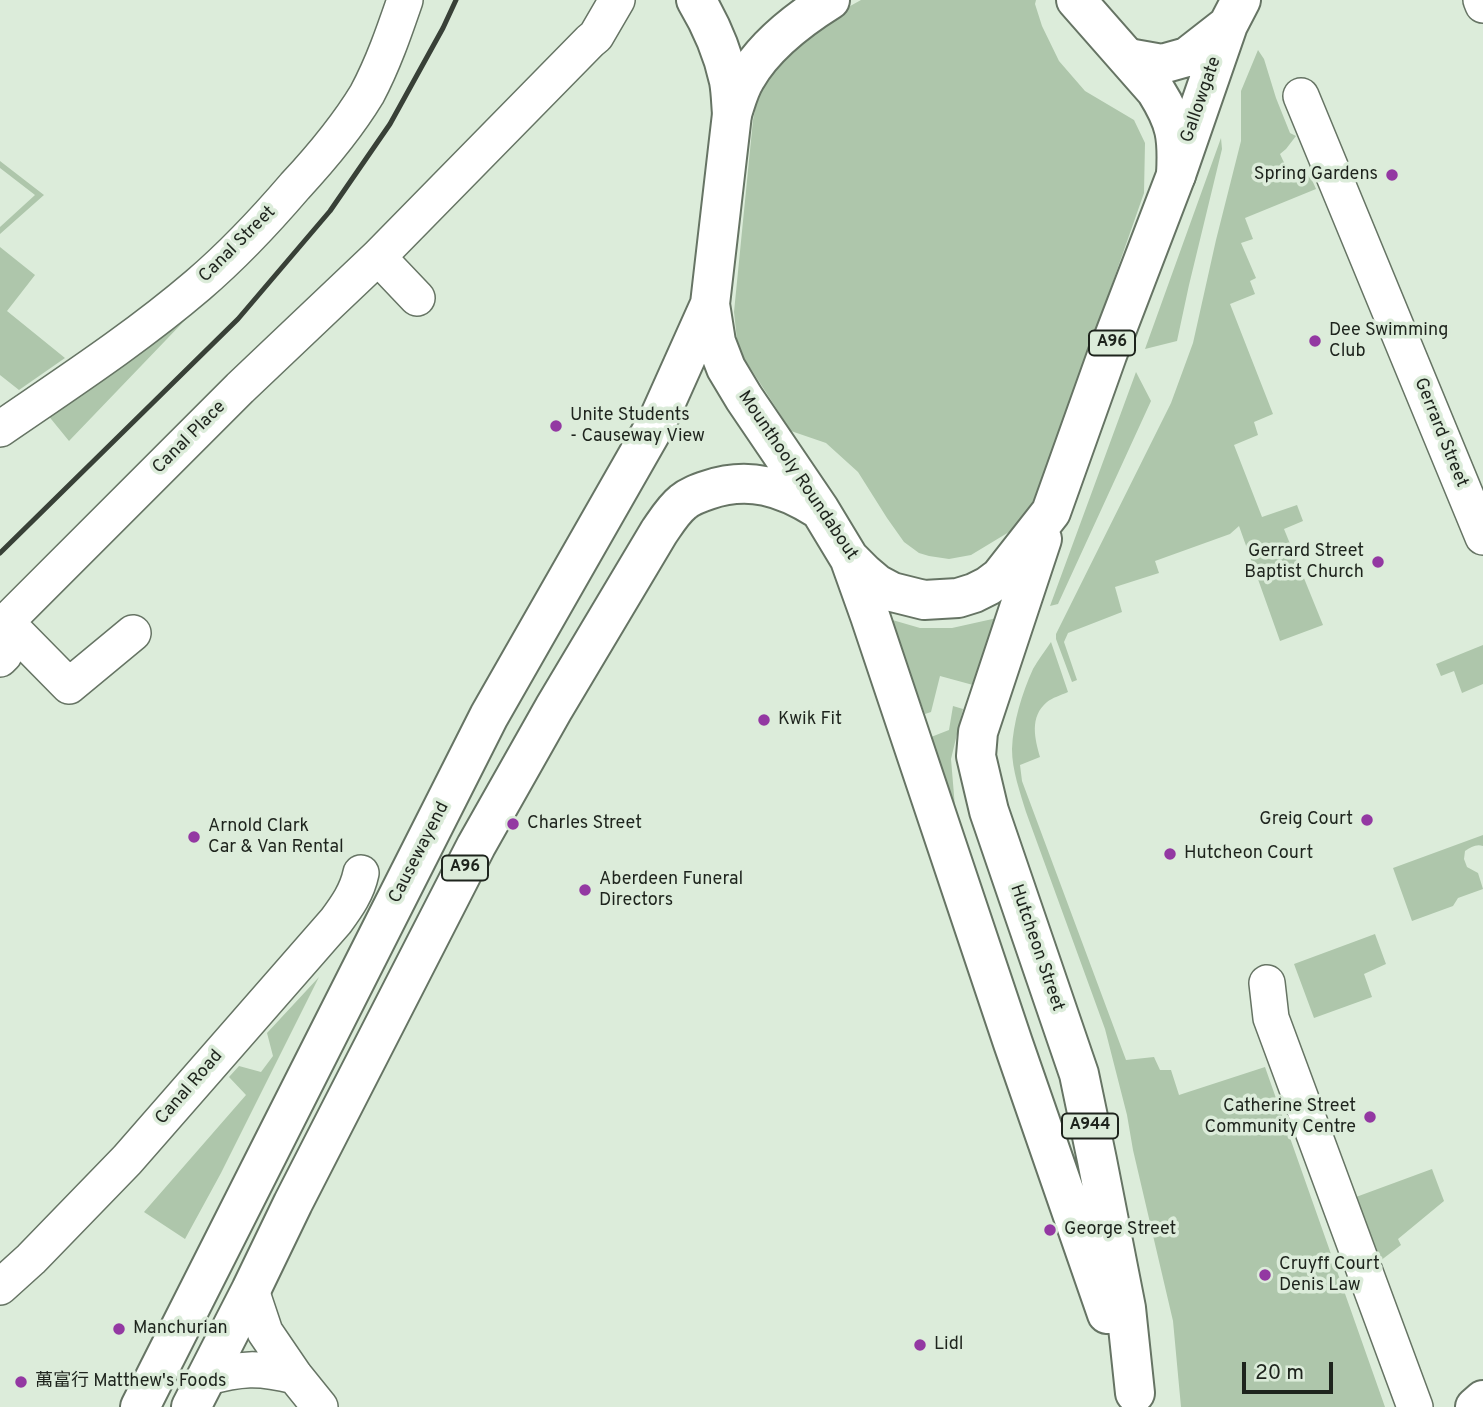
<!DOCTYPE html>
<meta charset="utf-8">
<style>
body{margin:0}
#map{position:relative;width:1483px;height:1407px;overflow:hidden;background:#dcecda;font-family:Overpass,sans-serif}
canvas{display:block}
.scale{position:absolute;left:1242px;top:1362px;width:91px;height:32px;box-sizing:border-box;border:4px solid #1e241d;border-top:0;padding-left:9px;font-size:21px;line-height:24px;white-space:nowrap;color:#1e241d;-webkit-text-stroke:5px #dcecda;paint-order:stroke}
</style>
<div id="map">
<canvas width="1483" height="1407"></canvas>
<div class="scale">20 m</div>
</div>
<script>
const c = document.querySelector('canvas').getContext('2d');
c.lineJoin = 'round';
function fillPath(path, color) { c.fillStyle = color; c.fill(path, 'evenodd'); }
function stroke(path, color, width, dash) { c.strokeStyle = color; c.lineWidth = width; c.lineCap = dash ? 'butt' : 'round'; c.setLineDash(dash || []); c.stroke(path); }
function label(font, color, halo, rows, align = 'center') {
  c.font = font + ' Overpass,"Noto Sans SC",sans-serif'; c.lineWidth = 7; c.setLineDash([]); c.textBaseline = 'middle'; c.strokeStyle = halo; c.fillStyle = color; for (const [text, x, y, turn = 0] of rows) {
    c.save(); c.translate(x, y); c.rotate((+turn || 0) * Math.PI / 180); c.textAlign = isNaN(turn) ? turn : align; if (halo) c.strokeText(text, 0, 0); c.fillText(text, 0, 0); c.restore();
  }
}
fillPath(new Path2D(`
 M 861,0 L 1036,0 L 1035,4 L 1042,26 L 1059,61 L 1085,91 L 1134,120 L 1145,143 L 1144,193 L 1036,501 L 1014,529 L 971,555 L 949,559 L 929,556 L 919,553 L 904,542 L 887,518 L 858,472 L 826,443 L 791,431 L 738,349 L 734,312 L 753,120 L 759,91 L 785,54 L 843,10 Z
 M 1258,50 L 1264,59 L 1276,98 L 1290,133 L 1296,136 L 1286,149 L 1280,154 L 1288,171 C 1305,171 1310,173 1316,189 L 1245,218 L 1253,239 L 1241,243 L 1256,278 L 1250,281 L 1255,294 L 1230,304 L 1273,414 L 1254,422 L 1258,435 L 1234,445 L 1262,517 L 1297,505 L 1303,521 L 1284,529 L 1323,625 L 1280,641 L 1239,526 L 1230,534 L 1155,561 L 1159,573 L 1115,587 L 1122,612 L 1068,633 L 1064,642 L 1077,680 L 1072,682 L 1056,639 L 1056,634 L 1171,403 L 1193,343 L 1216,240 L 1241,141 L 1241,91 Z
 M 1221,138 L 1222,149 L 1189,285 L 1177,341 L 1145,349 Z
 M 0,161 L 44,195 L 0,234 L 0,227 L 35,195 L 0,168 Z
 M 0,247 L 35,275 L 7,311 L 65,358 L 19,390 L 0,375 Z
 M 213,291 L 69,441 L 47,414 Z
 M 1136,372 L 1151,401 L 1058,604 L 1050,606 Z
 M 997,618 L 973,685 L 940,676 L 931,712 L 925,714 L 889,619 L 920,628 L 952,628 Z
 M 1051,642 L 1068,692 C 1061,695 1052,698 1047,702 C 1029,717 1035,739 1040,757 L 1020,765 L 1022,781 L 1126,1060 L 1154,1057 L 1160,1070 L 1171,1070 L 1179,1095 L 1265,1067 L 1385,1407 L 1181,1407 L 1173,1321 L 1133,1150 L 1127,1115 L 1105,1029 L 1026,812 C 1020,792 1012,770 1012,749 C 1013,723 1022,693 1033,669 C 1038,660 1045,651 1051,642 Z
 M 1483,645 L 1483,684 L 1462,693 L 1454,671 L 1441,676 L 1436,664 Z
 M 953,706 L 963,709 L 951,759 L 955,807 L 931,737 L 949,730 Z
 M 1483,835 L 1483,846 C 1476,844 1471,847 1465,851 L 1464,859 L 1467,867 L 1478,873 L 1483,889 L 1458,898 L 1453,906 L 1412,921 L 1393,868 Z
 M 1375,934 L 1386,964 L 1364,974 L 1372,997 L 1314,1018 L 1294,964 Z
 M 319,977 L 221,1173 L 185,1239 L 144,1212 L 246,1095 L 229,1077 L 239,1066 L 261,1072 L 273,1056 L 267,1033 Z
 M 1432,1169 L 1444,1201 L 1398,1239 L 1401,1245 L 1380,1261 L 1356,1197 Z`), '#aec6ab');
const minor = new Path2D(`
 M 1481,0 L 1483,5
 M 1301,96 L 1483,537
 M 378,257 L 417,298
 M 0,429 C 67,383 136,338 198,285 C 233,255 265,221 295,186 C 321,158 347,127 367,94 C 383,64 394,32 405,0
 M 0,628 L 6,622 L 69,686 L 133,633
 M 0,659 L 4,655 L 6,622 L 240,388 L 378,257 L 590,41 L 596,36 L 617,0
 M 1267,983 L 1271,1018 L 1415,1407
 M 0,1287 L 31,1259 L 127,1160 L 336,921 C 347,906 357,892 361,873
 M 251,1290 L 265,1332 L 295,1376 L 320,1407
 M 205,1378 C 241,1368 258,1367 295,1376`);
const tertiary = new Path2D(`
 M 1128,58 L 1162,64 L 1187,57 L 1228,25
 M 1176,175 L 1228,25 L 1241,0
 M 1475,1407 L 1483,1400`);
const secondary = new Path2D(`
 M 696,0 C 711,25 723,53 729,81 C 731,92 731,103 732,114`);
const primary = new Path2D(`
 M 830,0 C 798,20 765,45 746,78 C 739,89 736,102 732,114 L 710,304 L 716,342 L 726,368 L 744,398 L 820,510 L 849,558 L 864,573 L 877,584 L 892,592 L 924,600 L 958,598 L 974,593 L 988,586 L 1000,577 L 1051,512 L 1107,355 L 1176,175 C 1178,137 1176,123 1156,91 L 1076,0
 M 1042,539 L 978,732 L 976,756 L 989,811 L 1079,1074 L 1097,1160 L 1126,1308 L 1135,1393
 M 850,560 L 870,616 L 1013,1043 L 1107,1314
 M 140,1407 L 489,716 L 658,420 L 710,304
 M 191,1407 L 251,1290 L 293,1203 L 476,846 L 554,708 L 659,532 C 666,522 673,510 683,502 C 690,496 699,493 708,490 C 749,476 783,487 818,509`);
stroke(minor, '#667464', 38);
stroke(tertiary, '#667464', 42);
stroke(secondary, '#667464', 42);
stroke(primary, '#667464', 42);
stroke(minor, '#fff', 35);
stroke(tertiary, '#fff', 38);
stroke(secondary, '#fff', 38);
stroke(primary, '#fff', 38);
stroke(new Path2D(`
 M 0,553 L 238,319 L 330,211 L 390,124 L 443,28 L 456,0`), '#384037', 5);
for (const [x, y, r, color] of [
 [1392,175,7,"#9338a2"],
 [1315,341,7,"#9338a2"],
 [556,426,7,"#9338a2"],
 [1378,562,7,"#9338a2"],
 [764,720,7,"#9338a2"],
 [1367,820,7,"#9338a2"],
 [513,824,7,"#9338a2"],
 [194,837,7,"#9338a2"],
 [1170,854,7,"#9338a2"],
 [585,890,7,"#9338a2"],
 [1370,1117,7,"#9338a2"],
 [1050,1230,7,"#9338a2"],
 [1265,1275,7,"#9338a2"],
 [119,1329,7,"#9338a2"],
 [920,1345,7,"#9338a2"],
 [21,1382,7,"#9338a2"]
]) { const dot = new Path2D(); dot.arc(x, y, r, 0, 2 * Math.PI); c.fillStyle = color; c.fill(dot); stroke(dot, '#dcecda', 2.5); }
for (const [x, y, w] of [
 [1112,343,46],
 [465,868,46],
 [1090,1126,56]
]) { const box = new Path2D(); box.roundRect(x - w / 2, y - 12.5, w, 25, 5); c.fillStyle = '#dcecda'; c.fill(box); stroke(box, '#1e241d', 2); }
label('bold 16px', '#1e241d', null, [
 ["A96",1112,343],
 ["A96",465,868],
 ["A944",1090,1126]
]);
label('18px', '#1e241d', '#dcecda', [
 ["Gallowgate",1202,100,-71],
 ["Canal Street",238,245,-45],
 ["Gerrard Street",1440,433,68],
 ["Canal Place",190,438,-45],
 ["Mounthooly Roundabout",797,476,56],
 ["Causewayend",420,853,-63],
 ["Hutcheon Street",1036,948,71],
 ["Canal Road",190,1088,-49]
]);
label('18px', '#1e241d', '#dcecda', [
 ["Spring Gardens",1378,175,"right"],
 ["Dee Swimming",1329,331],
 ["Club",1329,352],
 ["Unite Students",570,416],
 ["- Causeway View",570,437],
 ["Gerrard Street",1364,552,"right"],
 ["Baptist Church",1364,573,"right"],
 ["Kwik Fit",778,720],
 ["Greig Court",1353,820,"right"],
 ["Charles Street",527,824],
 ["Arnold Clark",208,827],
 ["Car & Van Rental",208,848],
 ["Hutcheon Court",1184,854],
 ["Aberdeen Funeral",599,880],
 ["Directors",599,901],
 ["Catherine Street",1356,1107,"right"],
 ["Community Centre",1356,1128,"right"],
 ["George Street",1064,1230],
 ["Cruyff Court",1279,1265],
 ["Denis Law",1279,1286],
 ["Manchurian",133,1329],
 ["Lidl",934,1345],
 ["萬富行 Matthew's Foods",35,1382]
], 'left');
</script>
